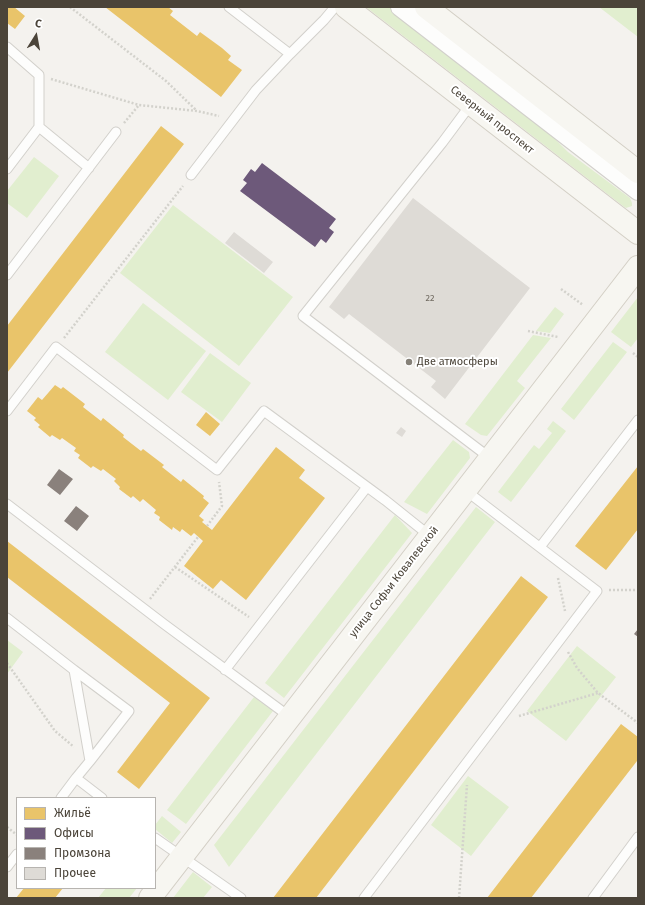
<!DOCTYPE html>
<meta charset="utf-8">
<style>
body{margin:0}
#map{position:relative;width:645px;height:905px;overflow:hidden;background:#f4f2ee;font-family:"Fira Sans",sans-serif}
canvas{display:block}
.frame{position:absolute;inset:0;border:8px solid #4b4439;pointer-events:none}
.legend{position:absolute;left:16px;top:797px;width:140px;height:92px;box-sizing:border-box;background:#fff;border:1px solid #b7b4b0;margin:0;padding:5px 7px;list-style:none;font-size:12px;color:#4b4439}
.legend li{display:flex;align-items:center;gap:8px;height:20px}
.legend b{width:20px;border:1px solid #b7b4b0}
.north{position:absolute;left:16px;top:16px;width:40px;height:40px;-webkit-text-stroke:3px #fff;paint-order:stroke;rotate:11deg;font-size:11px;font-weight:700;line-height:16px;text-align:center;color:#4b4439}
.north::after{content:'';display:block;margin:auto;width:14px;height:18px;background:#4b4439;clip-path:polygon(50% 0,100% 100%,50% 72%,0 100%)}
</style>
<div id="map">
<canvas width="645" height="905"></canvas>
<div class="frame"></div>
<ul class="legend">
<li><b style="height:11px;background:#e9c46a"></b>Жильё</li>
<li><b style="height:11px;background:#6d597a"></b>Офисы</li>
<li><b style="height:11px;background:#8a817c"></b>Промзона</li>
<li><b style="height:11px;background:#dedbd6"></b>Прочее</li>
</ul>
<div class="north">С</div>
</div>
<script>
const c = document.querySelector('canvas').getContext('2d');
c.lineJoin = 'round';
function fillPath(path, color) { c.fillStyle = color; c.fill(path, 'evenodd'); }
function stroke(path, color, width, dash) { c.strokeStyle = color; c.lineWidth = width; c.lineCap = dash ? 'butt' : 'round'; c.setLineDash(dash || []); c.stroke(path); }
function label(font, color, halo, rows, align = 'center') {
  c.font = font + ' "Fira Sans",sans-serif'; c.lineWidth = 4; c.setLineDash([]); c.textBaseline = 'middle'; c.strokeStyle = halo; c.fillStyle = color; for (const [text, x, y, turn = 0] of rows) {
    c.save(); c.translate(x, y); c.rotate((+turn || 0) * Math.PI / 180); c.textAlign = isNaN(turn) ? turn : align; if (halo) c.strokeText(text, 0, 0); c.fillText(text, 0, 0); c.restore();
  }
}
fillPath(new Path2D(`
 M 366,7 L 392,7 L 524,108 L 568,152 L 630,198 L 632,203 L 632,206 L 626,208 L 623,206 Z
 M 599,7 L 638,7 L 638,37 Z
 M 34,157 L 59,176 L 27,218 L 7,203 L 7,191 Z
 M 173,205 L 293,297 L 239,366 L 120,273 Z
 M 638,297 L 638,338 L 631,347 L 611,332 Z
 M 143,303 L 206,351 L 168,400 L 105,352 Z
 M 555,307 L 564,314 L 550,333 L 536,331 Z
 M 533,335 L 551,338 L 517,381 L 525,388 L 487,436 L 481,435 L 465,424 Z
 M 613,342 L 627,352 L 574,420 L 561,409 Z
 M 210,353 L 251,383 L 222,422 L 181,392 Z
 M 553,421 L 566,431 L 511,502 L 498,492 L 534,445 L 539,449 L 552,433 L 547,429 Z
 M 453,440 L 469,452 L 470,458 L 427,514 L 404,502 Z
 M 476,507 L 495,522 L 229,867 L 214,845 Z
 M 395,515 L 412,533 L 284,698 L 265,683 Z
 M 7,640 L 23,652 L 7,674 Z
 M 577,646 L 616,677 L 566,741 L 527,711 Z
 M 254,697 L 273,711 L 186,824 L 167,810 Z
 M 468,776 L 509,807 L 471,856 L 431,825 Z
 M 162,816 L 181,832 L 172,843 L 155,829 L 155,825 Z
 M 193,872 L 212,887 L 203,898 L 173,898 Z
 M 106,888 L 137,888 L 129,898 L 98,898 Z`), '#e1eecf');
fillPath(new Path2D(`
 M 9,7 L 14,7 L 25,16 L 15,29 L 7,23 L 7,10 Z
 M 105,7 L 168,7 L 173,11 L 170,15 L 197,36 L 200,32 L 222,48 L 231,56 L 228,60 L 242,70 L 221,97 Z
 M 161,126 L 184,144 L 7,373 L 7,326 Z
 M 55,385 L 61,389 L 63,387 L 85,404 L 83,407 L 101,421 L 103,418 L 124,435 L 123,437 L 141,451 L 143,449 L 164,465 L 162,467 L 181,482 L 183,479 L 204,496 L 203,498 L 209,503 L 199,516 L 204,520 L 202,522 L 212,530 L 276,447 L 305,470 L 299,478 L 325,498 L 246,600 L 221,580 L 213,589 L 184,566 L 203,541 L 194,533 L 191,536 L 182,529 L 180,532 L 173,527 L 172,530 L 159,520 L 160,517 L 154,513 L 156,510 L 143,499 L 140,502 L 133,496 L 131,498 L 119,489 L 120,487 L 114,481 L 116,479 L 103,469 L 101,471 L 93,466 L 91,468 L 78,458 L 80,455 L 74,451 L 76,448 L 62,438 L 60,440 L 52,435 L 50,437 L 38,427 L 40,425 L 34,420 L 36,418 L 27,411 L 38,397 L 42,400 Z
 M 206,412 L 220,424 L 210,436 L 196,425 Z
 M 638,466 L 638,529 L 606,570 L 575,546 Z
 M 7,541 L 210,698 L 139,789 L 117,772 L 170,703 L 7,577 Z
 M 521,576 L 548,597 L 316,898 L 273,898 Z
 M 621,724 L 638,737 L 638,759 L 637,761 L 531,898 L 487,898 Z
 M 24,888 L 63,888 L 55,898 L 16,898 Z`), '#e9c46a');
fillPath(new Path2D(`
 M 262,163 L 336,219 L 329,228 L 334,232 L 326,243 L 321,239 L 315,247 L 240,191 L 247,183 L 243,180 L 251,169 L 255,172 Z`), '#6d597a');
fillPath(new Path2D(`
 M 59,469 L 73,479 L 60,495 L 47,485 Z
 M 76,506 L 89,516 L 77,531 L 64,521 Z
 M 638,629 L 638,637 L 634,634 Z`), '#8a817c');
fillPath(new Path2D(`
 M 413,198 L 530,288 L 445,399 L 431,387 L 436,381 L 349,314 L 344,319 L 329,307 Z
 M 234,232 L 273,262 L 264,273 L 225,243 Z
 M 401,427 L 406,431 L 402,437 L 396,433 Z`), '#dedbd6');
const lane = new Path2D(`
 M 229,7 L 290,54 L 324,20 L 335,7
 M 7,47 L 39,75 L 39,127 L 7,169
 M 471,104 L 442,143 L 303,316 L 490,458
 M 39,127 L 89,168
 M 191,175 L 256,90 L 290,54
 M 7,275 L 116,132
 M 7,411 L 56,347 L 217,470 L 264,411 L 385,500 L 430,536
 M 7,504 L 164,624 L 290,717
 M 540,547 L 638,420
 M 7,618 L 74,670 L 90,761 L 76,778
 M 74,670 L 129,711 L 90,761
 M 225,670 L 367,487
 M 61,798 L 76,778 L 102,798
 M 155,838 L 241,898
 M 7,867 L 17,854
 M 364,898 L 597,591 L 465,490
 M 593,898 L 638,837`);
const street = new Path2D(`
 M 400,7 L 638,191`);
const secondary = new Path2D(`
 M 346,7 L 638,233
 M 426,7 L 638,172
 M 150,898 L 638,267`);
stroke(lane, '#d2d0cb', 11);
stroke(street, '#d2d0cb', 20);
stroke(secondary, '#d3cfc5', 24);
stroke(new Path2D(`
 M 70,7 L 166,81 L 196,110
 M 51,79 L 139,105 L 197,111 L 219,116
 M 124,123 L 139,105
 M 561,289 L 583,305
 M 528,331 L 558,337
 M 64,338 L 183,186
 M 633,353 L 638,357
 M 207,526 L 222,506 L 219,482
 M 175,567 L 249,617
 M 558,578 L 565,611
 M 609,590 L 638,590
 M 150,599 L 198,537
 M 568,652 L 577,668 L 598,693 L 638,723
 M 7,663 L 55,731 L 74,747
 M 519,716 L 598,693
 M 7,827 L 17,835
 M 459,898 L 467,785`), '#d3d2cc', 2.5, [2, 2]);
stroke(lane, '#fdfdfc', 9);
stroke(street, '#fdfdfc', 18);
stroke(secondary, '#f7f6f1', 22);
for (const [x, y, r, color] of [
 [409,362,4,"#868178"]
]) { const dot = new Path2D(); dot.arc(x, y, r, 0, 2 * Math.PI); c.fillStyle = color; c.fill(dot); stroke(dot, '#fff', 1.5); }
label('9px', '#706a61', null, [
 ["22",430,298]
]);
label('11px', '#4b4439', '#fff', [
 ["Северный проспект",492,120,38],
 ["улица Софьи Ковалевской",394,582,-52]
]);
label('11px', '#4b4439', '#fff', [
 ["Две атмосферы",417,362]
], 'left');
</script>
